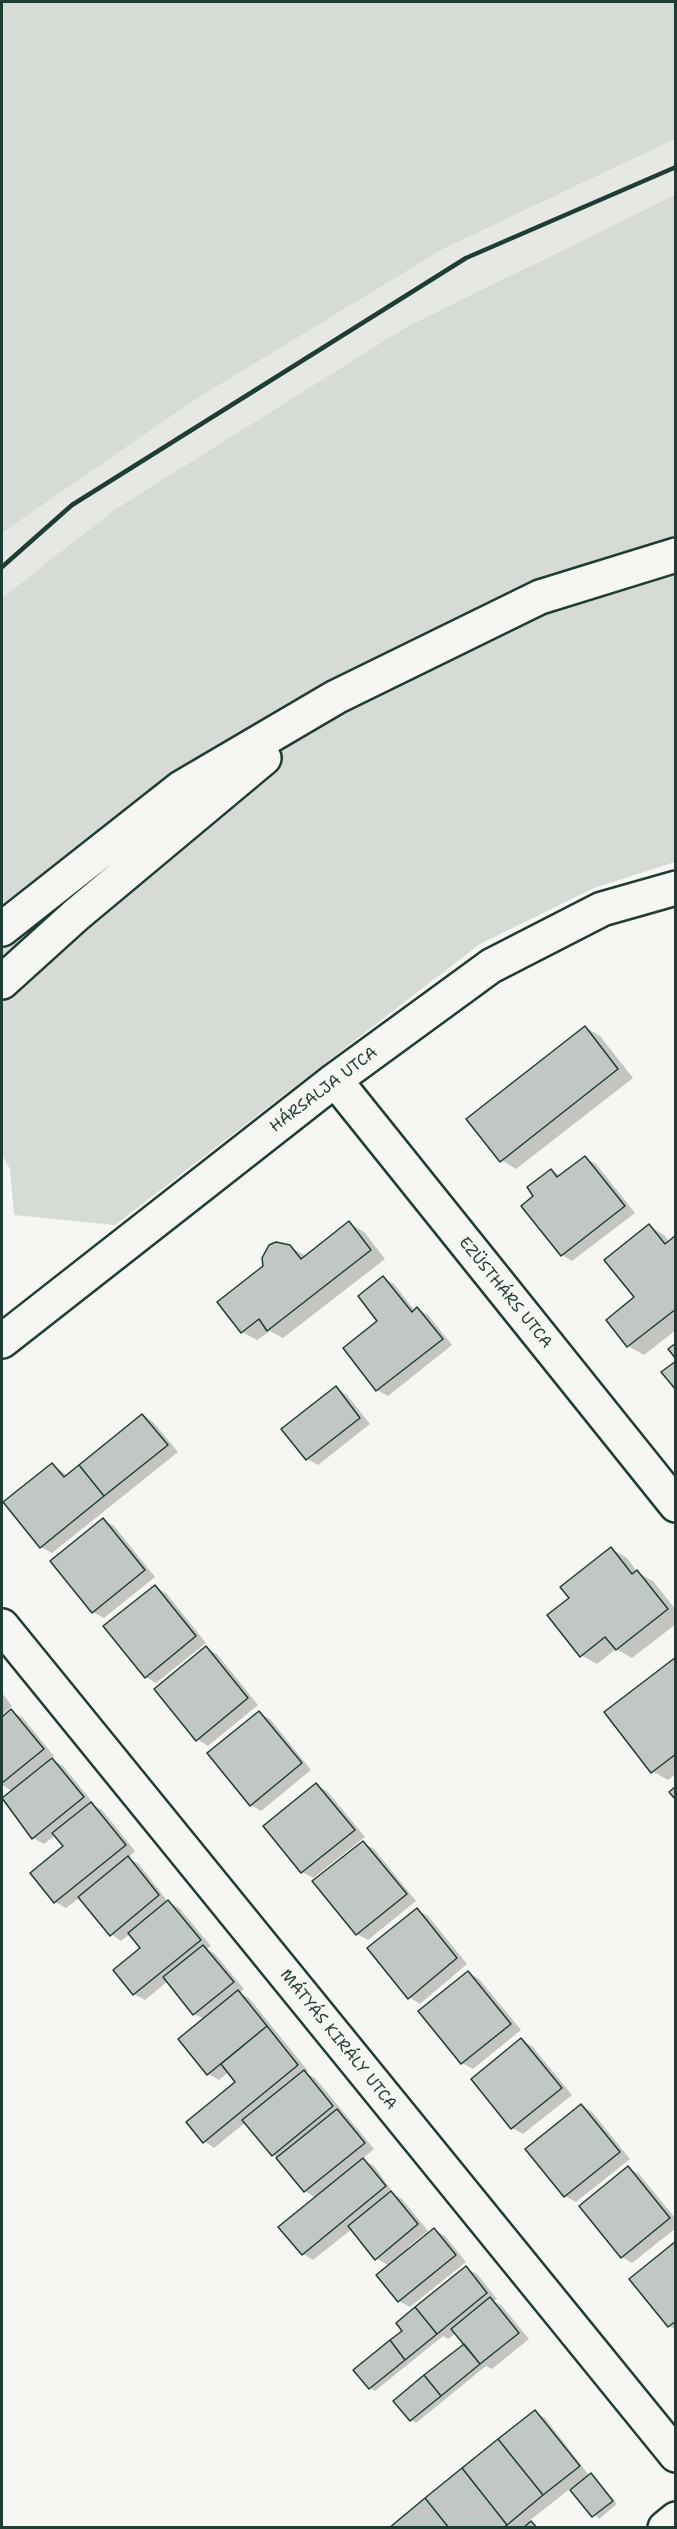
<!DOCTYPE html>
<meta charset="utf-8">
<style>
body{margin:0}
#map{position:relative;width:677px;height:2529px;overflow:hidden;background:#f6f6f2;font-family:"Shantell Sans",sans-serif}
canvas{display:block}
.frame{position:absolute;inset:0;border:3px solid #1f3d34;pointer-events:none}
</style>
<div id="map">
<canvas width="677" height="2529"></canvas>
<div class="frame"></div>
</div>
<script>
const c = document.querySelector('canvas').getContext('2d');
c.lineJoin = 'round';
function fillPath(path, color) { c.fillStyle = color; c.fill(path, 'evenodd'); }
function stroke(path, color, width, dash) { c.strokeStyle = color; c.lineWidth = width; c.lineCap = dash ? 'butt' : 'round'; c.setLineDash(dash || []); c.stroke(path); }
function label(font, color, halo, rows, align = 'center') {
  c.font = font + ' "Shantell Sans",sans-serif'; c.lineWidth = 5; c.setLineDash([]); c.textBaseline = 'middle'; c.strokeStyle = halo; c.fillStyle = color; for (const [text, x, y, turn = 0] of rows) {
    c.save(); c.translate(x, y); c.rotate((+turn || 0) * Math.PI / 180); c.textAlign = isNaN(turn) ? turn : align; if (halo) c.strokeText(text, 0, 0); c.fillText(text, 0, 0); c.restore();
  }
}
fillPath(new Path2D(`
 M 675,139 L 675,195 L 406,327 L 114,510 L 2,598 L 2,533 L 193,401 L 443,249 Z`), '#e6e8e4');
fillPath(new Path2D(`
 M 2,2 L 675,2 L 675,139 L 443,249 L 193,401 L 2,533 Z
 M 675,195 L 675,862 L 594,888 L 480,944 L 115,1225 L 14,1215 L 10,1169 L 2,1155 L 2,598 L 114,510 L 406,327 Z`), '#d6dbd6');
fillPath(new Path2D(`
 M 585,1027 L 600,1036 L 633,1078 L 516,1169 L 501,1160 Z
 M 585,1158 L 596,1164 L 635,1213 L 572,1261 L 562,1255 L 536,1196 L 551,1170 L 561,1176 Z
 M 349,1223 L 364,1232 L 385,1259 L 283,1338 L 270,1331 L 257,1340 L 242,1332 L 290,1247 L 306,1256 Z
 M 649,1226 L 664,1235 L 670,1242 L 676,1237 L 676,1330 L 644,1355 L 628,1346 Z
 M 384,1278 L 394,1284 L 415,1311 L 418,1309 L 428,1315 L 452,1345 L 388,1396 L 377,1390 Z
 M 336,1388 L 347,1395 L 370,1424 L 318,1465 L 307,1459 Z
 M 143,1415 L 153,1422 L 178,1452 L 52,1553 L 41,1547 L 53,1465 L 68,1476 Z
 M 103,1520 L 114,1526 L 155,1577 L 104,1618 L 93,1612 Z
 M 612,1549 L 627,1558 L 638,1573 L 653,1581 L 676,1610 L 676,1624 L 632,1658 L 616,1649 L 597,1664 L 581,1655 L 571,1598 Z
 M 155,1587 L 166,1593 L 206,1643 L 156,1683 L 146,1677 Z
 M 206,1648 L 217,1654 L 258,1705 L 208,1746 L 197,1739 Z
 M 676,1659 L 676,1774 L 668,1780 L 652,1771 Z
 M 2,1693 L 12,1706 L 2,1715 Z
 M 11,1711 L 22,1717 L 54,1756 L 50,1758 L 63,1766 L 94,1804 L 93,1805 L 102,1810 L 135,1851 L 128,1858 L 139,1864 L 168,1902 L 179,1908 L 211,1946 L 207,1949 L 214,1953 L 244,1989 L 239,1993 L 249,1998 L 308,2071 L 306,2073 L 315,2078 L 374,2149 L 362,2159 L 374,2166 L 394,2194 L 402,2199 L 428,2231 L 408,2247 L 410,2249 L 434,2230 L 445,2236 L 466,2262 L 410,2307 L 399,2301 L 389,2266 L 376,2258 L 352,2229 L 313,2260 L 303,2254 L 316,2198 L 305,2191 L 246,2122 L 214,2148 L 204,2141 L 237,2082 L 229,2072 L 219,2080 L 208,2074 L 204,2019 L 194,2014 L 168,1981 L 145,2000 L 134,1994 L 142,1948 L 130,1934 L 121,1941 L 111,1934 L 80,1897 L 66,1908 L 55,1902 L 66,1846 L 56,1835 L 44,1844 L 33,1838 L 2,1800 L 12,1791 L 2,1785 L 2,1719 Z
 M 259,1713 L 270,1719 L 311,1770 L 261,1811 L 251,1805 Z
 M 316,1785 L 327,1791 L 365,1837 L 313,1878 L 302,1872 L 265,1826 Z
 M 363,1843 L 374,1849 L 416,1901 L 368,1940 L 357,1934 Z
 M 417,1910 L 428,1916 L 467,1964 L 420,2004 L 409,1997 Z
 M 468,1972 L 479,1979 L 521,2030 L 473,2069 L 462,2063 Z
 M 522,2040 L 532,2046 L 572,2095 L 523,2134 L 512,2128 Z
 M 581,2105 L 592,2112 L 630,2159 L 576,2202 L 565,2196 Z
 M 628,2168 L 639,2174 L 676,2219 L 676,2228 L 632,2263 L 622,2257 Z
 M 676,2243 L 676,2329 L 669,2326 Z
 M 466,2268 L 477,2274 L 497,2299 L 494,2301 L 501,2305 L 529,2339 L 492,2369 L 486,2366 L 416,2423 L 411,2420 L 466,2344 L 456,2333 L 448,2339 L 443,2336 L 375,2391 L 370,2388 L 404,2331 Z
 M 535,2412 L 545,2418 L 588,2474 L 596,2478 L 617,2504 L 599,2519 L 571,2488 L 529,2521 L 538,2528 L 391,2528 Z`), '#0003');
const building = new Path2D(`
 M 585,1026 L 618,1069 L 500,1162 L 466,1119 Z
 M 585,1156 L 625,1206 L 561,1256 L 521,1206 L 533,1196 L 527,1187 L 551,1169 L 557,1177 Z
 M 349,1221 L 371,1250 L 267,1331 L 259,1319 L 241,1333 L 217,1302 L 263,1266 L 262,1258 L 269,1245 L 276,1242 L 290,1245 L 301,1259 Z
 M 649,1224 L 665,1244 L 676,1235 L 676,1309 L 627,1347 L 606,1320 L 634,1297 L 604,1260 Z
 M 383,1276 L 412,1312 L 417,1307 L 443,1339 L 376,1391 L 343,1348 L 377,1321 L 358,1296 Z
 M 676,1343 L 676,1359 L 668,1349 Z
 M 676,1361 L 676,1390 L 661,1372 Z
 M 336,1386 L 360,1418 L 306,1460 L 281,1429 Z
 M 142,1414 L 168,1445 L 104,1496 L 79,1465 Z
 M 52,1463 L 64,1477 L 79,1465 L 104,1496 L 40,1548 L 3,1502 Z
 M 103,1518 L 145,1570 L 92,1613 L 50,1561 Z
 M 611,1547 L 632,1574 L 637,1570 L 668,1609 L 616,1650 L 605,1637 L 580,1657 L 547,1615 L 569,1598 L 560,1587 Z
 M 155,1585 L 196,1636 L 145,1678 L 103,1626 Z
 M 206,1646 L 248,1698 L 196,1741 L 154,1689 Z
 M 676,1657 L 676,1754 L 651,1773 L 604,1712 Z
 M 11,1709 L 44,1749 L 2,1783 L 2,1717 Z
 M 259,1711 L 302,1763 L 250,1806 L 207,1753 Z
 M 52,1758 L 84,1797 L 32,1839 L 2,1798 Z
 M 316,1783 L 355,1830 L 301,1873 L 263,1826 Z
 M 676,1786 L 676,1800 L 669,1792 Z
 M 91,1802 L 126,1845 L 54,1903 L 30,1873 L 63,1846 L 52,1833 Z
 M 363,1841 L 407,1894 L 356,1935 L 312,1881 Z
 M 128,1856 L 159,1895 L 110,1936 L 78,1897 Z
 M 168,1900 L 201,1940 L 133,1995 L 113,1970 L 140,1948 L 128,1933 Z
 M 417,1908 L 457,1958 L 408,1999 L 367,1948 Z
 M 203,1945 L 234,1982 L 193,2015 L 163,1977 Z
 M 468,1971 L 511,2024 L 461,2064 L 418,2011 Z
 M 238,1990 L 267,2026 L 207,2075 L 178,2039 Z
 M 267,2026 L 298,2065 L 203,2143 L 186,2122 L 235,2082 L 221,2064 Z
 M 521,2038 L 562,2088 L 511,2129 L 471,2079 Z
 M 304,2070 L 333,2106 L 272,2156 L 242,2120 Z
 M 581,2104 L 620,2152 L 564,2197 L 525,2149 Z
 M 337,2109 L 365,2143 L 304,2192 L 276,2158 Z
 M 363,2158 L 386,2186 L 302,2255 L 278,2227 Z
 M 628,2166 L 670,2218 L 621,2258 L 579,2206 Z
 M 391,2191 L 418,2224 L 375,2260 L 348,2226 Z
 M 434,2228 L 456,2255 L 398,2302 L 376,2275 Z
 M 676,2241 L 676,2321 L 668,2327 L 629,2279 Z
 M 466,2266 L 487,2293 L 437,2334 L 415,2307 Z
 M 490,2297 L 519,2333 L 480,2364 L 451,2329 Z
 M 415,2307 L 437,2334 L 405,2360 L 390,2340 L 402,2331 L 396,2323 Z
 M 390,2340 L 405,2360 L 369,2389 L 353,2370 Z
 M 464,2344 L 480,2364 L 441,2396 L 424,2375 Z
 M 424,2375 L 441,2396 L 410,2421 L 393,2401 Z
 M 535,2410 L 580,2466 L 543,2495 L 498,2439 Z
 M 498,2439 L 543,2495 L 507,2525 L 462,2468 Z
 M 462,2468 L 507,2525 L 503,2528 L 449,2528 L 425,2498 Z
 M 591,2473 L 613,2501 L 592,2517 L 570,2490 Z
 M 425,2498 L 449,2528 L 389,2528 Z
 M 531,2521 L 537,2528 L 523,2528 Z`);
fillPath(building, '#c1c8c3');
stroke(building, '#1f3d34', 1.5);
const minor = new Path2D(`
 M 335,1080 L 676,1505
 M 2,1341 L 335,1080 L 491,966 L 602,909 L 676,888
 M 2,1626 L 676,2455
 M 665,2528 L 676,2519`);
const major = new Path2D(`
 M 2,929 L 181,788 L 336,697 L 540,597 L 676,555
 M 2,982 L 76,915 L 264,758`);
stroke(minor, '#1f3d34', 38);
stroke(major, '#1f3d34', 38);
stroke(minor, '#f6f6f2', 33);
stroke(major, '#f6f6f2', 33);
stroke(new Path2D(`
 M 2,567 L 72,505 L 466,258 L 676,167`), '#1f3d34', 4.5);
label('16px', '#1f3d34', '#f6f6f2', [
 ["HÁRSALJA UTCA",324,1090,-37],
 ["EZÜSTHÁRS UTCA",505,1293,51],
 ["MÁTYÁS KIRÁLY UTCA",338,2040,51]
]);
</script>
